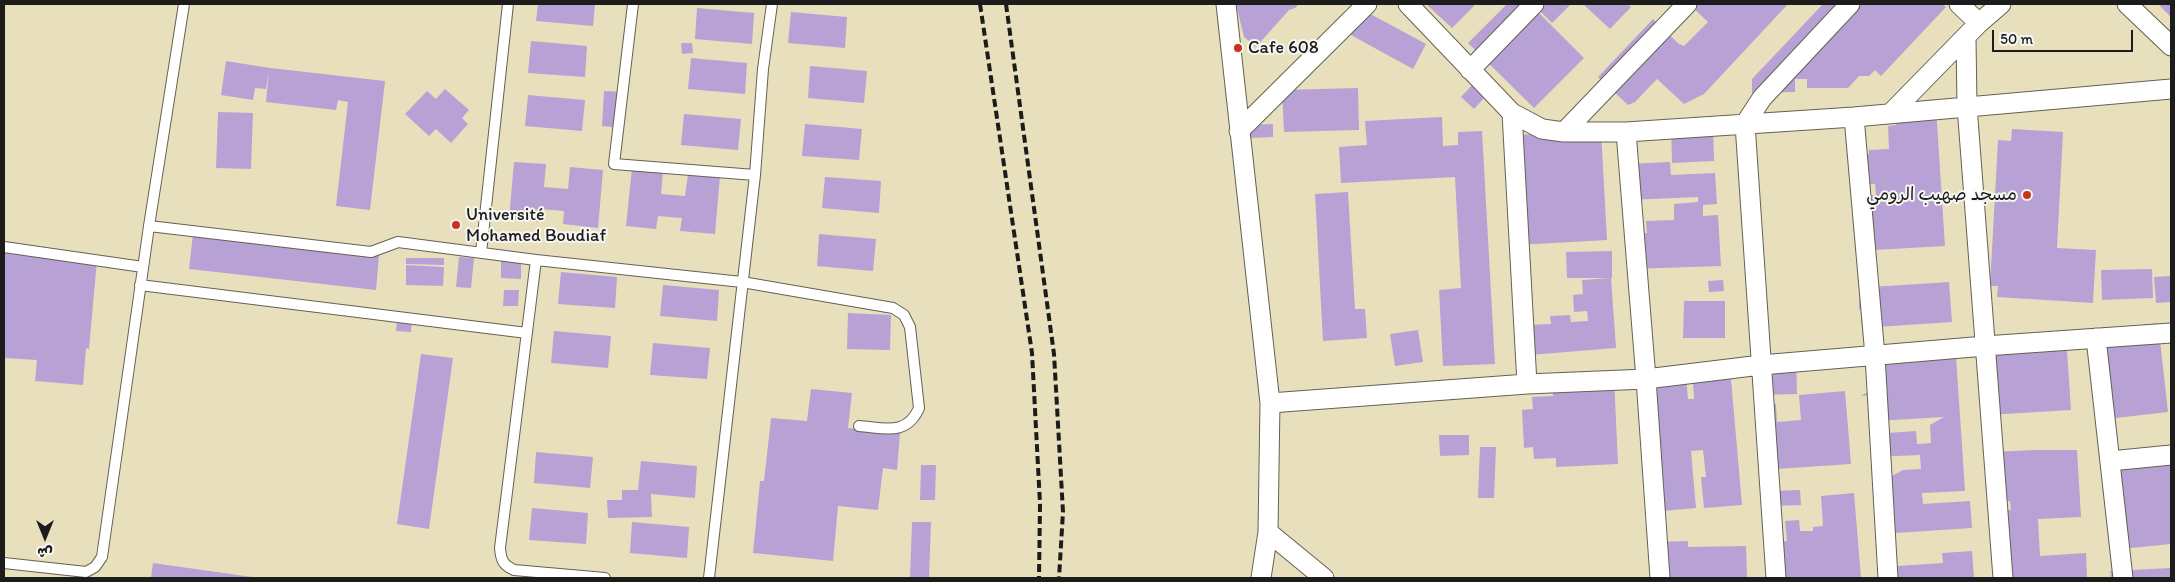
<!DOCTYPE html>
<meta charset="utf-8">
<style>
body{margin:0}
#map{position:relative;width:2175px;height:582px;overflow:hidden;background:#e8e0bc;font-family:Itim,"Playpen Sans Arabic",sans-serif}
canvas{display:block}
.frame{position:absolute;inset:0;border:5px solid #1c1c1c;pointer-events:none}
.north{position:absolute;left:20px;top:512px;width:50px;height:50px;-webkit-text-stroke:4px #f6f6f2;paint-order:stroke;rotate:180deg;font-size:14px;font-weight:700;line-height:20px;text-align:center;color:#1c1c1c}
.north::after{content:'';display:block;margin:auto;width:18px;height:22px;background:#1c1c1c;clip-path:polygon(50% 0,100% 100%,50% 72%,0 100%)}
.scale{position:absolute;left:1992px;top:30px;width:141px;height:22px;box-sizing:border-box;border:2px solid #1c1c1c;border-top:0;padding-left:6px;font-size:15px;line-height:18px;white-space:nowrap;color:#1c1c1c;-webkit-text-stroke:4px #f6f6f2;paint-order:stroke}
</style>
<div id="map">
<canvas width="2175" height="582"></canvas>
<div class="frame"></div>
<div class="north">ش</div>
<div class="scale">50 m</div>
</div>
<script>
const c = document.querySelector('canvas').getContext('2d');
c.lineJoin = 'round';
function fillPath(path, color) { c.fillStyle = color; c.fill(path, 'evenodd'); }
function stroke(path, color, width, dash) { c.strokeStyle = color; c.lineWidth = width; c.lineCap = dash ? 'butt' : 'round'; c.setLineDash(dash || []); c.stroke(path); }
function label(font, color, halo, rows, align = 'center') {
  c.font = font + ' Itim,"Playpen Sans Arabic",sans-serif'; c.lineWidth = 4; c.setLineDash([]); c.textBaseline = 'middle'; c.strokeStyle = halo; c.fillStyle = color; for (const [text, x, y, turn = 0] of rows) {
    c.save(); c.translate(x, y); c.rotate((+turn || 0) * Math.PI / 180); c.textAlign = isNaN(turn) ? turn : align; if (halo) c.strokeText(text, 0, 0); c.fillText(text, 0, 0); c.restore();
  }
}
fillPath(new Path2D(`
 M 538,4 L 595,4 L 593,26 L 536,21 Z
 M 1236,4 L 1299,4 L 1295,8 L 1289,10 L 1256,47 L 1244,37 Z
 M 1426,4 L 1476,4 L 1452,28 Z
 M 1507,4 L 1530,4 L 1584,58 L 1534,108 L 1468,43 Z
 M 1533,4 L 1571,4 L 1552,23 Z
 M 1586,4 L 1628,4 L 1631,7 L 1610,29 L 1584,5 Z
 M 1689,4 L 1788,4 L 1704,94 L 1684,104 L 1657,79 L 1635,102 L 1628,105 L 1598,77 L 1653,19 L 1679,44 L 1684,46 L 1708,22 Z
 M 1823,4 L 1943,4 L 1946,7 L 1881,76 L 1875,70 L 1869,76 L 1859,76 L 1848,88 L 1807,88 L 1807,79 L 1795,79 L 1795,92 L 1752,93 L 1752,79 Z
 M 2158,4 L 2171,4 L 2171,17 Z
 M 697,8 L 754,13 L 752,44 L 695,39 Z
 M 1363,10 L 1426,44 L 1413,69 L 1349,34 Z
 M 791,12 L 847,17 L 845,48 L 788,43 Z
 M 531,41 L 587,46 L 585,77 L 528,73 Z
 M 681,43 L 692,43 L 693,53 L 682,54 Z
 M 691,58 L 747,63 L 745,94 L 688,89 Z
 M 226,61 L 270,68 L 385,81 L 370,210 L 336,206 L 348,102 L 338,100 L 336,110 L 266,102 L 269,71 L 266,89 L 255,88 L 253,100 L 221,95 Z
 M 810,66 L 867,71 L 864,103 L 808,98 Z
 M 1473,84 L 1486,96 L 1474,109 L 1461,97 Z
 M 1358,88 L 1359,130 L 1284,132 L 1282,90 Z
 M 445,89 L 469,110 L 462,118 L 468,124 L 451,143 L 436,129 L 429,136 L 405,114 L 427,91 L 436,99 Z
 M 604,91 L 623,92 L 621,128 L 602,126 Z
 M 528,95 L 585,100 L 582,131 L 525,126 Z
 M 1936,108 L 1945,246 L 1856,251 L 1853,196 L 1876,195 L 1875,184 L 1853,185 L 1851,156 L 1869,154 L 1869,150 L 1889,149 L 1888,126 L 1896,125 L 1895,110 Z
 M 218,112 L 253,113 L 251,169 L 216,168 Z
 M 684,114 L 741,119 L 738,150 L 681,145 Z
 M 1442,117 L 1443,146 L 1458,145 L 1458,132 L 1482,131 L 1495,364 L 1443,366 L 1439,290 L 1461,288 L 1455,177 L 1341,183 L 1339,147 L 1367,145 L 1365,121 Z
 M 805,124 L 862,129 L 859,160 L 802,156 Z
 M 1273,124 L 1273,137 L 1250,138 L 1249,125 Z
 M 1713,124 L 1714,161 L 1672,163 L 1671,125 Z
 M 2012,129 L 2063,132 L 2057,248 L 2096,250 L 2093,303 L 1997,297 L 1998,286 L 1990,286 L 1998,140 L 2011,141 Z
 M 1601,131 L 1607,240 L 1517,245 L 1511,135 Z
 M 514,162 L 546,164 L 544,187 L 568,189 L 570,167 L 603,170 L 598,228 L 563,224 L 564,211 L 540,209 L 539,222 L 509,219 Z
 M 1670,162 L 1671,175 L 1715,173 L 1717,204 L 1703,205 L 1703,216 L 1718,215 L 1721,266 L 1630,269 L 1628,234 L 1647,233 L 1646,221 L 1674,220 L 1674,204 L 1698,202 L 1698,197 L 1628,200 L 1626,164 Z
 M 632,168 L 663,171 L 661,194 L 685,196 L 688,174 L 720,176 L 715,234 L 680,231 L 682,218 L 658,216 L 656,229 L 626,226 Z
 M 825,177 L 881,181 L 879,213 L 822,208 Z
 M 1348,192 L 1355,309 L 1365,309 L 1367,338 L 1323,341 L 1315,194 Z
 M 193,234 L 379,255 L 376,290 L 189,269 Z
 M 819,234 L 876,239 L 873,271 L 817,266 Z
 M 1612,251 L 1612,278 L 1567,278 L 1566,252 Z
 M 4,252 L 97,260 L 89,349 L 86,348 L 83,385 L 35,381 L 37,360 L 4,358 Z
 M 459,257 L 474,258 L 471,288 L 456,287 Z
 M 406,258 L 444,258 L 444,265 L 406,264 Z
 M 501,259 L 521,260 L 521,279 L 501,278 Z
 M 406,265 L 444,267 L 443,286 L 406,285 Z
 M 2152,269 L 2153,298 L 2102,300 L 2101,270 Z
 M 561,272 L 617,277 L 615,308 L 558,304 Z
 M 2171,276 L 2171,302 L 2156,303 L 2154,277 Z
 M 1611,278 L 1616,348 L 1529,355 L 1527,325 L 1551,324 L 1550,316 L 1570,315 L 1571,322 L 1588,321 L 1587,311 L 1574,312 L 1573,295 L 1583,294 L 1582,280 Z
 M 1723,280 L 1724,291 L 1709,292 L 1708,281 Z
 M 1949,282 L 1952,322 L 1862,328 L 1861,315 L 1874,314 L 1874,308 L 1859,309 L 1859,299 L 1871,298 L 1871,287 Z
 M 663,285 L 719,290 L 717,321 L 660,316 Z
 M 504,290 L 519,290 L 518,306 L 503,306 Z
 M 1684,301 L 1725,301 L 1725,338 L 1683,338 Z
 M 848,313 L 891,315 L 890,350 L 847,349 Z
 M 397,318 L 412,319 L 411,332 L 396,331 Z
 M 2158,323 L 2168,412 L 2098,420 L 2089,331 Z
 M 1418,330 L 1423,362 L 1395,366 L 1390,334 Z
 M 554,331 L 611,336 L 608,368 L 551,363 Z
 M 2066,336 L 2071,410 L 1987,415 L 1982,342 Z
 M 1955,341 L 1965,491 L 1922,493 L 1923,504 L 1970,501 L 1972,528 L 1880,534 L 1890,477 L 1903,470 L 1921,469 L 1920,455 L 1874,457 L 1873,434 L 1916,431 L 1917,444 L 1931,443 L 1930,425 L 1944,417 L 1875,421 L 1873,395 L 1861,396 L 1875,388 L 1872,346 Z
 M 653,343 L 710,348 L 707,379 L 650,375 Z
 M 421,354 L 453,358 L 429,529 L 397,524 Z
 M 1796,354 L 1797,394 L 1754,395 L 1753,356 Z
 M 1685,366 L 1688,399 L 1694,399 L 1693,382 L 1731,379 L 1742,505 L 1704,508 L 1701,477 L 1706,477 L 1703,450 L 1691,451 L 1696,508 L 1651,512 L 1639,370 Z
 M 1614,377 L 1618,464 L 1556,467 L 1556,458 L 1534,459 L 1533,447 L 1524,448 L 1522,410 L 1533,409 L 1532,397 L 1553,396 L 1552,380 Z
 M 811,389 L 852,393 L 848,428 L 900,433 L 897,470 L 883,468 L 878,510 L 838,506 L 833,561 L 753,553 L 760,481 L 764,481 L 771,418 L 807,421 Z
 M 1845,391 L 1851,464 L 1776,469 L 1757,405 L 1776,404 L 1777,422 L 1801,420 L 1799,395 Z
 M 1439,435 L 1469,435 L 1469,455 L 1440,456 Z
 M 1480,447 L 1496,447 L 1494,498 L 1478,498 Z
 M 2035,450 L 2077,450 L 2081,517 L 2038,519 L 2040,556 L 2086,553 L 2087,578 L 1999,578 L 1996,510 L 2011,510 L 2010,501 L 1996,502 L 1993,452 Z
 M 536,452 L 593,457 L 590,488 L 534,483 Z
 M 2171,453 L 2171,544 L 2110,550 L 2100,459 Z
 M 641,461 L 697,466 L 695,498 L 651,494 L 652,517 L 608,518 L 607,500 L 622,500 L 622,490 L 638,490 Z
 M 921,465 L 936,465 L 935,500 L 920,500 Z
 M 1800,490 L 1801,505 L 1771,506 L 1770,491 Z
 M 1854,493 L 1861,578 L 1772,578 L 1768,543 L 1787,541 L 1785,521 L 1799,520 L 1800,531 L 1813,531 L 1813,527 L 1823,526 L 1821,496 Z
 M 532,508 L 588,513 L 586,544 L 529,540 Z
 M 632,522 L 689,527 L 687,558 L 630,553 Z
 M 912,522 L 931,522 L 929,578 L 910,578 Z
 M 1688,541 L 1688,547 L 1746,546 L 1747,578 L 1658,578 L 1657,542 Z
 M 1972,551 L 1974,578 L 1883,578 L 1882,567 L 1943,563 L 1942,553 Z
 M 153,563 L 252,577 L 252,578 L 151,578 Z
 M 2171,568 L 2171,578 L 2111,578 L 2110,571 Z`), '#b8a1d5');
const service = new Path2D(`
 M 633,4 L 614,164 L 755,175
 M 149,226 L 371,252 L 398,242 L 536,260 L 500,548 C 501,560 503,565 514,570 L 605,578
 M 4,247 L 143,267
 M 481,253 L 508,4
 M 536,260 L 742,282 L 893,308 L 904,315 L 910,327 L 919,408 C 907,436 885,428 859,426
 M 140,285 L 527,333
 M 4,563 L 86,572 L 95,567 L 102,557 L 149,226 L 184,4
 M 709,578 L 755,175 L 763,69 L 772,4`);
const minor = new Path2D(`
 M 1226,4 L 1270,403 L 1268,532 L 1261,578
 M 1408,4 L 1512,113 L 1542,129 L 1564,132 L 1626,132 L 1854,117 L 2171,89
 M 1959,4 L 1979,23
 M 2127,4 L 2171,46
 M 1966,39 L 1967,106 L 2003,578
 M 1470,70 L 1534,4
 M 1512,113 L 1527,384
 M 1891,113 L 1979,23 L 2001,4
 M 1854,117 L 1875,356 L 1888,578
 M 1239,131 L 1367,4
 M 1564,132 L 1687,4
 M 1626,132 L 1646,379 L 1660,578
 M 2096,338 L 2123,578
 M 1270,403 L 1527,384 L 1646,379 L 1761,365 L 1985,346 L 2171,333
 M 2110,461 L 2171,455
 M 1268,532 L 1324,578
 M 1776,578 L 1745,124 L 1762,98 L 1850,4`);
stroke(service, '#636154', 12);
stroke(minor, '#636154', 21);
stroke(service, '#fff', 10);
stroke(minor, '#fff', 19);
stroke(new Path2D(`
 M 980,4 L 1032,353 L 1040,504 L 1039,578
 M 1006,4 L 1054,354 L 1063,512 L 1059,578`), '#1c1c1c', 4, [8, 4]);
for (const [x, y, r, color] of [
 [1238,48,5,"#c8321e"],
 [2027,195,5,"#c8321e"],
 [456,225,5,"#c8321e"]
]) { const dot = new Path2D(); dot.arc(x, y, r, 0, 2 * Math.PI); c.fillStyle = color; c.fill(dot); stroke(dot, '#f6f6f2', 2); }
label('18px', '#1c1c1c', '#f6f6f2', [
 ["Cafe 608",1248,48],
 ["مسجد صهيب الرومي",2017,195,"right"],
 ["Université",466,215],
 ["Mohamed Boudiaf",466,236]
], 'left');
</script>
